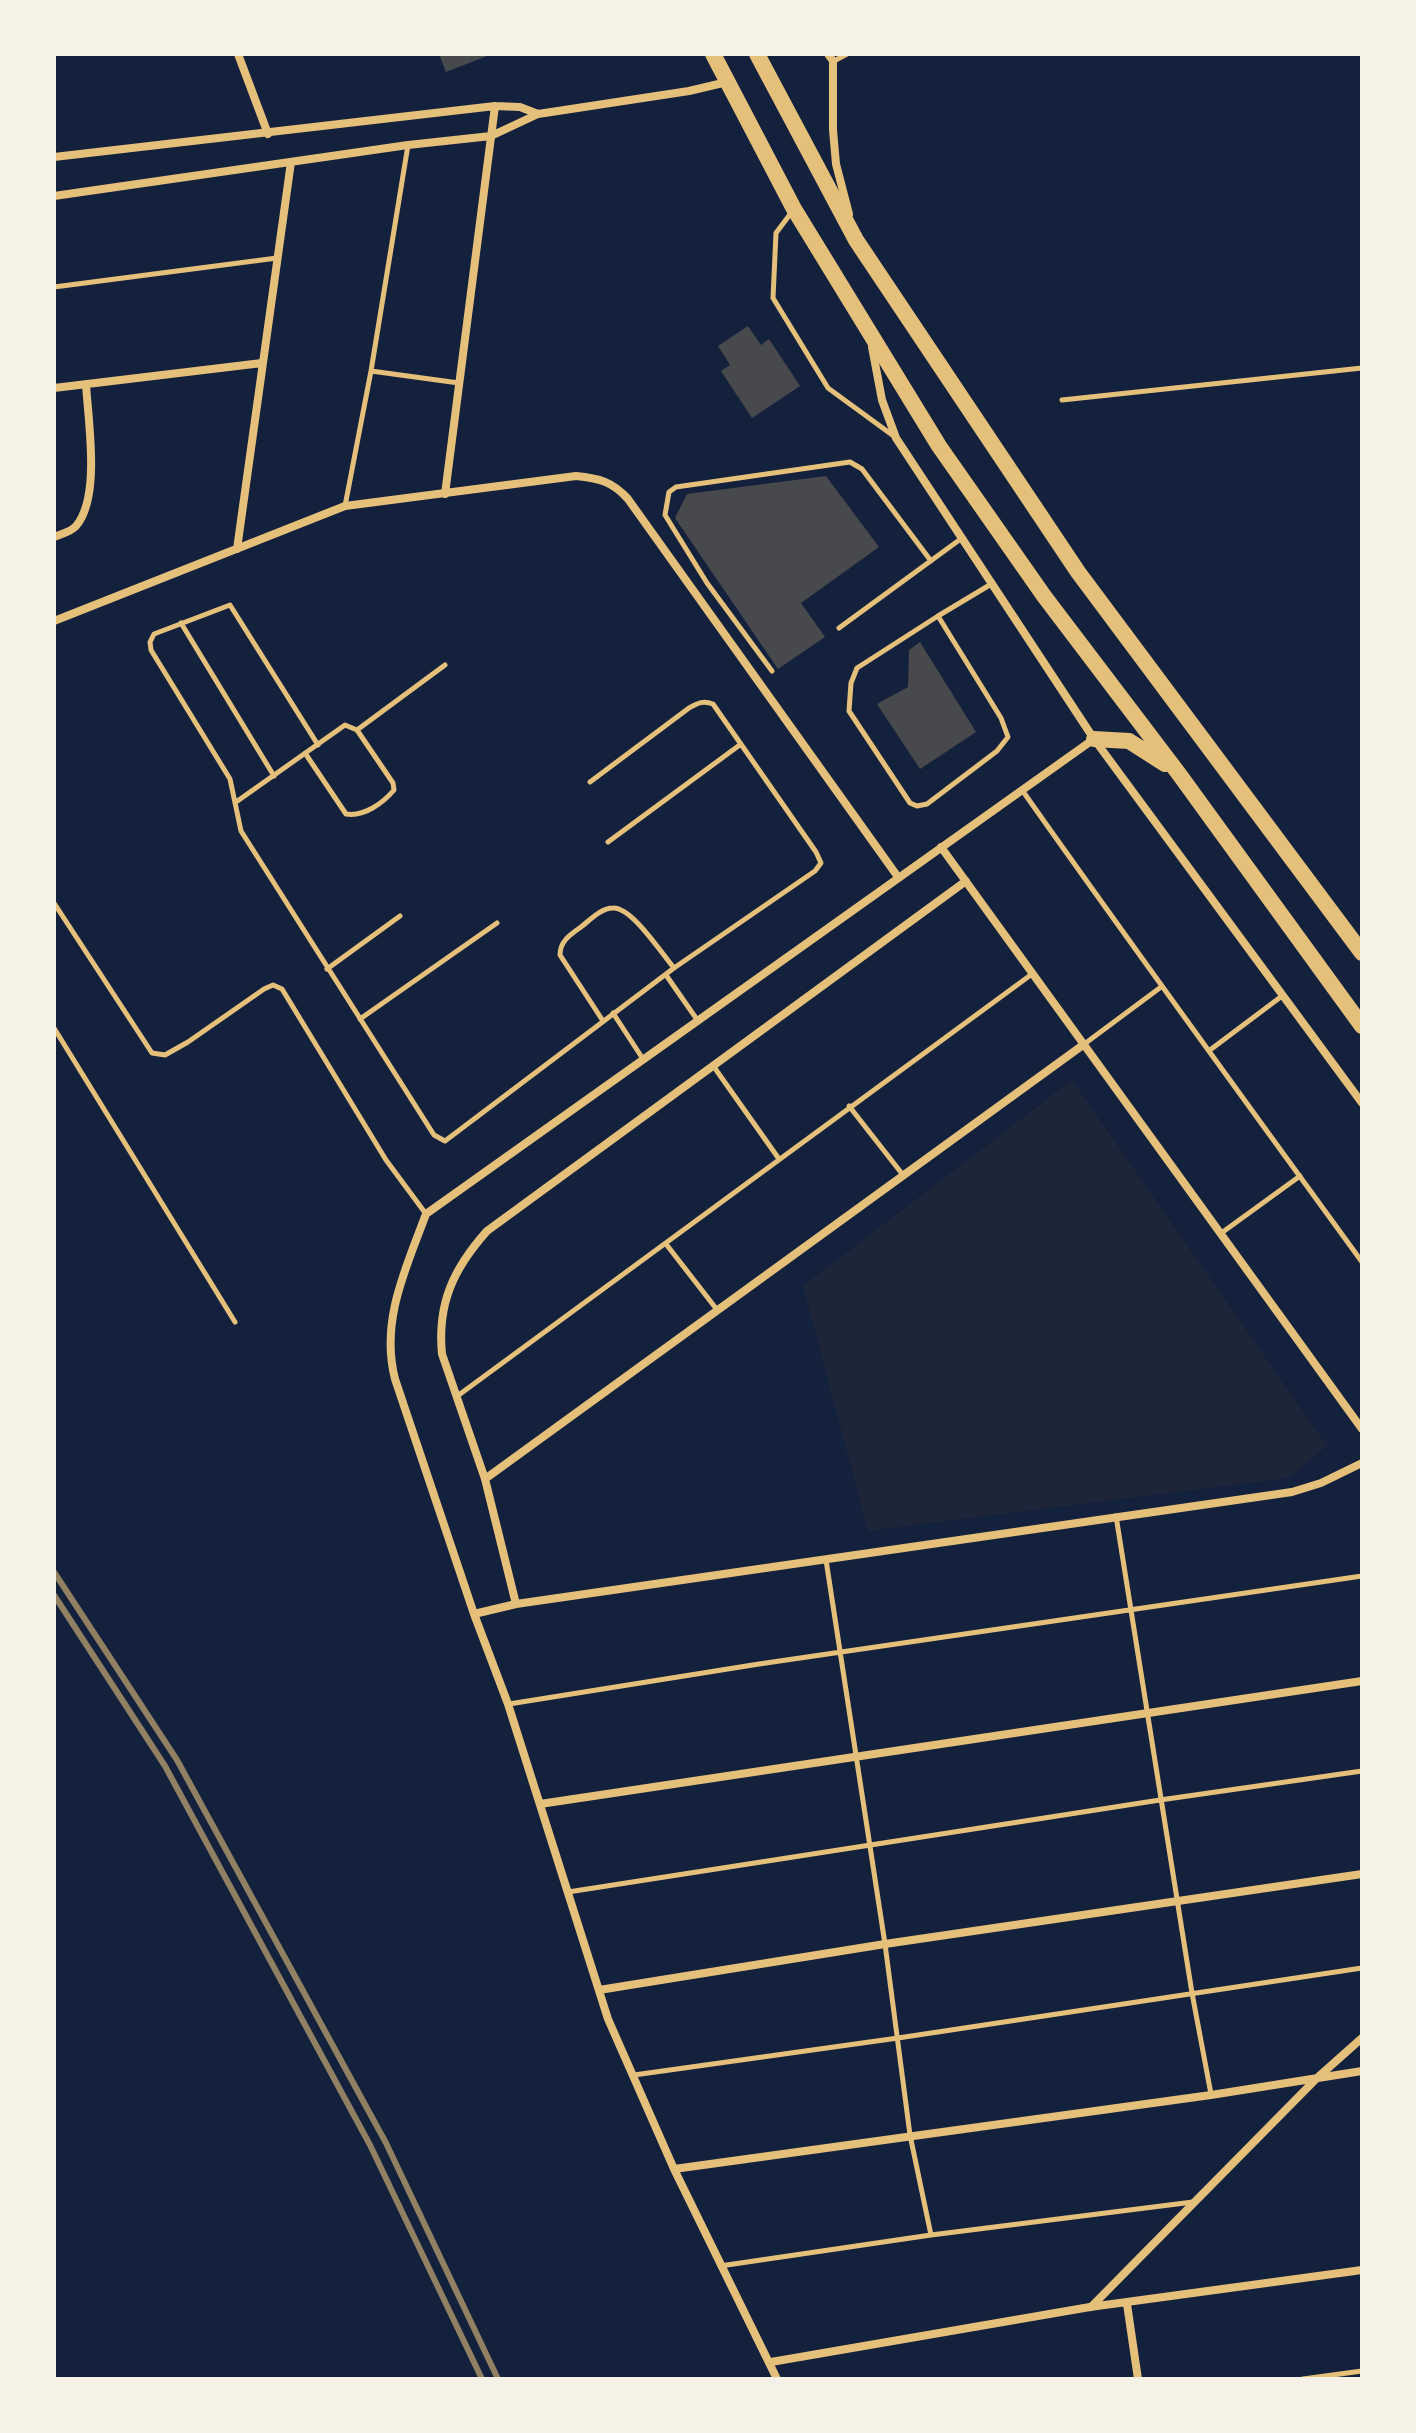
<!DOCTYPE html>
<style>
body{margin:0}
#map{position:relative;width:1416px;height:2433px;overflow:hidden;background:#14213d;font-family:"DM Sans",sans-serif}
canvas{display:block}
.frame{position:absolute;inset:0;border:56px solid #f6f1e7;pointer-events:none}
</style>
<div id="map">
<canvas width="1416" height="2433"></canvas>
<div class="frame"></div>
</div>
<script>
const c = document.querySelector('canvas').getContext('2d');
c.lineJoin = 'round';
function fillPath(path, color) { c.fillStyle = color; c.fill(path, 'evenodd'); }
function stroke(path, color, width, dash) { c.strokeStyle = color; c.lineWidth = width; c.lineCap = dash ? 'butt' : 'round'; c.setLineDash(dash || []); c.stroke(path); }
fillPath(new Path2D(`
 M 1072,1080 L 1327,1446 L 1288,1478 L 868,1531 L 803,1286 Z`), '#1d2539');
fillPath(new Path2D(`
 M 439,54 L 492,54 L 446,72 Z
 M 748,326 L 761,345 L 769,339 L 800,386 L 752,418 L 721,371 L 730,365 L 718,346 Z
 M 826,476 L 879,547 L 801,603 L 825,637 L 778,669 L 675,518 L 687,494 Z
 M 920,642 L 976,732 L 920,769 L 877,704 L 908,687 L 909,650 Z`), '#48494c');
stroke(new Path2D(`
 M 834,61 L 847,54
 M 791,213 L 776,233 L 773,298 L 828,388 L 895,437
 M 54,287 L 277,258
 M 371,371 L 459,383
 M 1062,400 L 1362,368
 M 345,506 L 371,371 L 408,145
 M 938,616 L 857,668 L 851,683 L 849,711 L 910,803 L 917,806 L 927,804 L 997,751 L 1008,737 L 1001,718 L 938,616 L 993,583
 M 181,623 L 274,776
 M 839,628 L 962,538
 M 772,671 L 707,583 L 665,515 L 669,492 L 676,487 L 850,462 L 862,469 L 931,561
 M 357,730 L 445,665
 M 318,745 L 230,605 L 154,634 L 150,642 L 151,650 L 230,779 L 241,831 L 434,1135 L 445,1141 L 674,968 L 815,871 L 821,863 L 816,852 L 713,704 C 703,700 698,703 689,708 L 590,782
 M 1022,790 C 1134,949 1248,1105 1362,1262
 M 236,802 L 345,725 L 357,730 L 393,783 L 394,790 C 383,803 364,817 346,814 L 305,753
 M 608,842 L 741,744
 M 54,903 L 152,1053 L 165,1055 L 188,1042 L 264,989 L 273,985 L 282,989 L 386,1160 L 426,1214
 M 327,969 L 400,916
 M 666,975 L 698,1021
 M 613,1013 L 643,1059
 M 360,1019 L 497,923
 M 603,1021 L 560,955 C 560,941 570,935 581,927 C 590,920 601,908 613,908 C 632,907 662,954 674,968
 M 54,1028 L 235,1322
 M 1083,1045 L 1161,987
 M 1210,1050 L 1282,996
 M 714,1067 L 779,1159
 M 849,1106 L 903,1175
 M 1220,1234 L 1300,1176
 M 666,1244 L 718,1311
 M 456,1397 L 1032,974
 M 1116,1516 L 1192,1993 L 1211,2094
 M 826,1560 L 885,1944 L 910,2135 L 931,2235
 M 509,1704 L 759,1664 L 1362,1576
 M 568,1892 L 1160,1800 L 1362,1771
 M 634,2075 L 898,2038 L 1362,1968
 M 720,2266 L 931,2235 L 1193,2202
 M 1303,2379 L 1362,2371`), '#e5c07b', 5);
stroke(new Path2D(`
 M 238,54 L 268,134
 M 828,54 L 833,61 L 833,130 L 836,164 L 849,214
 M 54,157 L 495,106 L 520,107 L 538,114 L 689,91 L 727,82
 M 54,196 L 408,145 L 491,136 L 538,114
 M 872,347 L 882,400 L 896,438 L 1094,739 L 1362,1103
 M 54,388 L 262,363
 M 445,494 L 495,106
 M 54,537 C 61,534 71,532 76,526 C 101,497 88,420 86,384
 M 237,549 L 291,162
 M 54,621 L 345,506 L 576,476 C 599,478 613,482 628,499 L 898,877
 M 941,847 L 1362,1429
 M 485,1479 L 1083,1045
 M 516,1604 L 485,1479 L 442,1354 C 437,1303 454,1268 487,1231 L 966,881
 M 474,1614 L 516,1604 L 1292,1492 L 1321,1483 L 1362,1463
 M 540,1804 L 1362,1681
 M 599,1990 L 885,1944 L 1362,1874
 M 674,2169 L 1211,2095 L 1362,2071
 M 1127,2304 L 1138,2379
 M 1091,2307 L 1317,2078 L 1362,2038
 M 771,2362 L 1090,2307 L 1362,2270
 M 777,2379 L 674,2169 L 608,2019 L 508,1704 L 474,1614 L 395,1379 C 380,1321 406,1268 426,1214 L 1094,739`), '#e5c07b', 8);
stroke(new Path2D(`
 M 713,54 L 794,209 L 939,446 L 1044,596 L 1179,774 L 1362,1026
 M 757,54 L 856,240 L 1078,572 L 1362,953
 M 1094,739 L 1129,741 L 1165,764`), '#e5c07b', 16);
stroke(new Path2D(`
 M 54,1572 L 177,1760 L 386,2143 L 498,2379
 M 54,1595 L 165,1766 L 370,2145 L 482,2379`), '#918062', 6);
</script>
